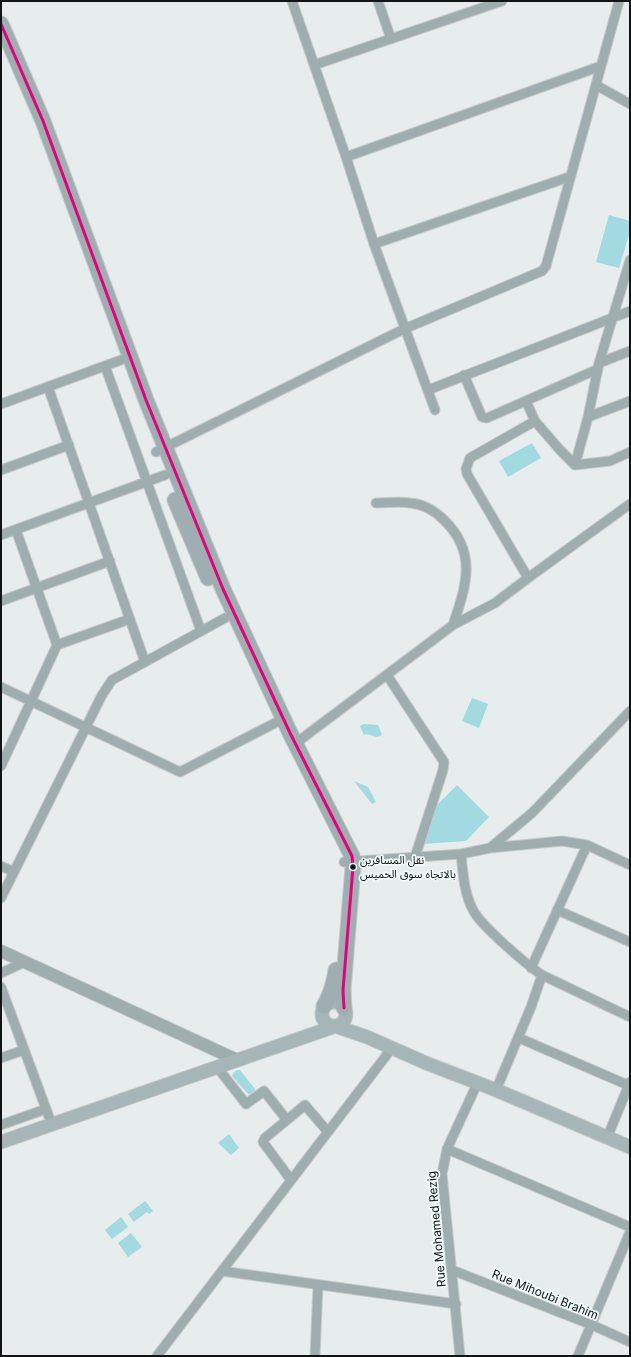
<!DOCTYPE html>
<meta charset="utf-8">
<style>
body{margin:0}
#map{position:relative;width:631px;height:1357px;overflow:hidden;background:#e7eced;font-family:Inter,sans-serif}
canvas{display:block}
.frame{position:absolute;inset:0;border:2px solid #121515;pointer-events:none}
</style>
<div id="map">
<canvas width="631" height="1357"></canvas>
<div class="frame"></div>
</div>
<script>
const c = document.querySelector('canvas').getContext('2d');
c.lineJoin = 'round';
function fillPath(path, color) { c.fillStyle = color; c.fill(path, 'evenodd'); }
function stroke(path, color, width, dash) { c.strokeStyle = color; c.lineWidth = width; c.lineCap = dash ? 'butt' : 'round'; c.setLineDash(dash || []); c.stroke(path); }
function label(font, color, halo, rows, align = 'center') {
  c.font = font + ' Inter,"Noto Sans Arabic",sans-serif'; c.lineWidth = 3.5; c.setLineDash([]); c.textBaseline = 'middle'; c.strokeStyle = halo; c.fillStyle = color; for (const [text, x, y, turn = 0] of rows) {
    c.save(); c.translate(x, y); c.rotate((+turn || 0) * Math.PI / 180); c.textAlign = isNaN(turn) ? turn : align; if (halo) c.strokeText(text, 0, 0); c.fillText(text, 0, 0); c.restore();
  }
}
fillPath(new Path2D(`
 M 609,215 L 630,221 L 630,231 L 619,268 L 596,262 Z
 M 532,443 L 541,458 L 508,477 L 499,461 Z
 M 472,698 L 488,704 L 479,728 L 462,721 Z
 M 364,724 L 378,725 L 382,735 L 377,737 L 367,734 L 364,735 L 360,726 Z
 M 354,781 L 368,787 L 376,802 L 372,804 Z
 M 457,785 L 489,817 L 466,841 L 423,844 L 437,805 Z
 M 237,1070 L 240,1070 L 255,1089 L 255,1092 L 252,1095 L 248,1094 L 232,1076 L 233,1073 Z
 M 229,1134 L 239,1148 L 231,1155 L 218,1143 Z
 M 145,1201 L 153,1211 L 149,1214 L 147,1212 L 134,1222 L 128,1214 Z
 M 121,1217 L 128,1227 L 112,1239 L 105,1230 Z
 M 131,1233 L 142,1247 L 128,1257 L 118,1243 Z`), '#a1dae0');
const minor = new Path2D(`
 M 292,1 L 346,157 L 374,244 L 435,410
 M 378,1 L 391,39
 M 314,65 L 502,1
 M 596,85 L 630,104
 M 346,157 L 601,66
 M 374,244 L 569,177
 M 599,363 L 630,351
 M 105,366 L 201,631
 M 464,375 L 482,417 L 487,418 L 598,369
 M 48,387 L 145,662
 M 428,390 L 630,311
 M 526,401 L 535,421 L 560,450 L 575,465 L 610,461 L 630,452
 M 1,404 L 121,360
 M 588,417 L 630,401
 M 156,452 L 404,329 L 542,271 L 546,266 L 619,1
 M 575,465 L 588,417 L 599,363 L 630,260
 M 1,470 L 69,445
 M 376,503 C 387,503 399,501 410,503 C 424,504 434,510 444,520 C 478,553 466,586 453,625
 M 16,530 L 57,645
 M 1,535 L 165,475
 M 528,578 L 630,504
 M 1,601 L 110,561
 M 387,675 L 444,762 L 443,770 L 415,857
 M 1,687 L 180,772 L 275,723
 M 296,743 L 453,625 L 495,603 L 528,578 L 467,474 L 466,469 L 470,458 L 535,421
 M 1,766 L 57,645 L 130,619
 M 490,848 L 532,813 L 630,711
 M 461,854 C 463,873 464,893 473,910 C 481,926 527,965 542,975 L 630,1017
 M 344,862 L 461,854 L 490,848 L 562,841 L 587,845 L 630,865
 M 1,866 L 14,872
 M 1,898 L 102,695 L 112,680 L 225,618
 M 557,910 L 630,942
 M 531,968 L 587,845
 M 1,973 L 25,962
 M 1,987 L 52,1125
 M 519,1038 L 630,1086
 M 1,1058 L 24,1050
 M 217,1067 L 246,1104 L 264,1091 L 287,1120 L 305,1105 L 328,1132
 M 496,1090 L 531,1007 L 542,975
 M 287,1120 L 265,1138 L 263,1142 L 291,1180
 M 1,1125 L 46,1109
 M 607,1138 L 630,1082
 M 447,1149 L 630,1227
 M 452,1270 L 592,1325 L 630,1342
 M 222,1271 L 456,1304
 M 157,1356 L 392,1048
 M 315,1356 L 318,1285
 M 460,1356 L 442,1174 L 447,1149 L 477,1084
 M 578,1356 L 630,1232`);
const tertiary = new Path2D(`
 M 1,951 L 237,1060`);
const secondary = new Path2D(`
 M322 1014a12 12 0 1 1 24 0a12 12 0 1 1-24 0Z
 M 335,1026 L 367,1037 L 426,1063 L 496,1090 L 630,1147
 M 1,1142 L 333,1027`);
const primary = new Path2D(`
 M 1,24 L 43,121 L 146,400 L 223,589 L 290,733 L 352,856 L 353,867 L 343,990 L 344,1008
 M 175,500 L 208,578
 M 324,1006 C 331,994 334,984 336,970`);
stroke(minor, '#c6c9ca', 11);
stroke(tertiary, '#c6c9ca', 14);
stroke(secondary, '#c6c9ca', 15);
stroke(primary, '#c6c9ca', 17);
stroke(minor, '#9eadae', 9);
stroke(tertiary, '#9eadae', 12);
stroke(secondary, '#a6b5b7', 13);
stroke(primary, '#9faeb1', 15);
stroke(new Path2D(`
 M 1,24 L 43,121 L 146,400 L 223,589 L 290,733 L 352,856 L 353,867 L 343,990 L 344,1008`), '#e5007d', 3);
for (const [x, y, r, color] of [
 [353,867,3.5,"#121515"]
]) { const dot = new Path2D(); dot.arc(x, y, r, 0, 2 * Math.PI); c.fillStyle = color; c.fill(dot); stroke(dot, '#f2fbfc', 1.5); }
label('11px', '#121515', '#f2fbfc', [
 ["نقل المسافرين",360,861],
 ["بالاتجاه سوق الخميس",360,875]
], 'left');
label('12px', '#121515', '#f2fbfc', [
 ["Rue Mohamed Rezig",437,1229,-95],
 ["Rue Mihoubi Brahim",545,1295,22]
]);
</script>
